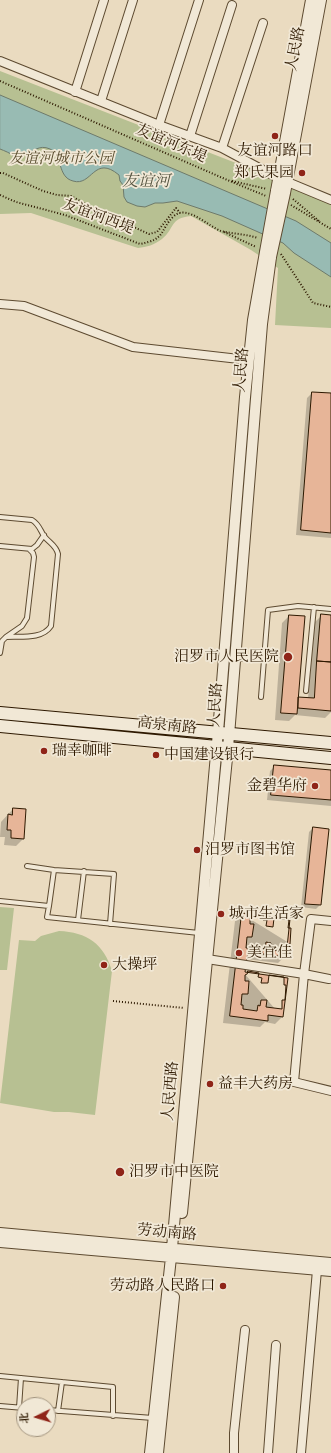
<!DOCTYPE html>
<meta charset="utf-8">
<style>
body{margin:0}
#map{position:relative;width:331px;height:1453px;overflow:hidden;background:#eadbc0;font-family:"IM FELL Great Primer","Noto Serif SC",serif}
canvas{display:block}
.north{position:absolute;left:16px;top:1397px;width:40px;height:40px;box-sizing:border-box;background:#f1e8d6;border:1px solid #a39580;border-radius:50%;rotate:265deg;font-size:11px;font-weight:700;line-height:16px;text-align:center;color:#2e1900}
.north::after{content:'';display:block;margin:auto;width:14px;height:18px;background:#8f2418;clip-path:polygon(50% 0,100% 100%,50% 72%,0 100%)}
</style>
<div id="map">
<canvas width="331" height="1453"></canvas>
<div class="north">北</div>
</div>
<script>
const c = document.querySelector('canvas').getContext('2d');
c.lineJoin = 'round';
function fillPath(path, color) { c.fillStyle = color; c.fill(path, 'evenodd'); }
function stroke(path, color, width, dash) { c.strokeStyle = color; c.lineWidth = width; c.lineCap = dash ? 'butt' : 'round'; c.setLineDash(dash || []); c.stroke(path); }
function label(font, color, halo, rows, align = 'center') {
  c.font = font + ' "IM FELL Great Primer","Noto Serif SC",serif'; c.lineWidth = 3.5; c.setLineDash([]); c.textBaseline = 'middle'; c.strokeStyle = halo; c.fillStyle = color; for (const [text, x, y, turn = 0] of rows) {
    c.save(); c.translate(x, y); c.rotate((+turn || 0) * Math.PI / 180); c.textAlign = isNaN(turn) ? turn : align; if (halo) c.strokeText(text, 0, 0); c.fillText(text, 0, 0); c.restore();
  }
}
fillPath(new Path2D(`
 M 0,71 L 259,172 L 331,203 L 331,328 L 275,325 L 278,268 L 251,250 L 191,216 C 169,218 175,229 162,239 C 154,245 147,247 138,248 L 31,213 L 0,214 Z
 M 0,907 L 14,908 L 7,970 L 0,970 Z
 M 59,931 C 87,932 104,944 112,971 L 95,1115 L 69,1112 L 54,1112 L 0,1103 L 19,940 L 35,941 L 41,936 Z`), '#b7c092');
const water = new Path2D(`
 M 0,95 L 296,221 L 331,243 L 331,277 L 294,253 L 283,243 L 222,216 L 177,201 L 163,203 L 155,203 L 145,207 L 137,206 L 127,202 L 124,197 L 123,185 L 120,181 L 119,175 C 94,154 92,187 73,181 C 57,177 63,155 50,149 C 39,144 33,152 24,155 C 21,156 17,156 14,156 C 10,153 5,151 0,149 Z`);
fillPath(water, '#98bbb3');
stroke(water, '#6e7a6b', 1);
fillPath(new Path2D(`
 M 312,393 L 331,394 L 331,538 L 296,535 L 307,398 Z
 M 322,615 L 331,616 L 331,712 L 325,718 L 295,715 L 289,721 L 275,720 L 282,623 L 289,616 L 297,698 L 308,698 L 315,622 Z
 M 275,766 L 331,771 L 331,806 L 267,800 L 270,771 Z
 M 13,809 L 23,839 L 16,846 L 4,845 L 5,837 L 0,837 L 1,822 Z
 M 313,828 L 320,905 L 316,909 L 301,907 L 309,832 Z
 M 242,914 L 289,943 L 286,946 L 285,956 L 278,963 L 246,959 L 244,973 L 282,1017 L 275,1024 L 265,1022 L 260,1027 L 223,1023 L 235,921 Z`), '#0003');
const building = new Path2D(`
 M 312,392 L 331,393 L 331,533 L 301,530 Z
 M 321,614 L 331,615 L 331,662 L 317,661 Z
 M 289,615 L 305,616 L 297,714 L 281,713 Z
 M 317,661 L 331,662 L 331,711 L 298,708 L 298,697 L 314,698 Z
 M 274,765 L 331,770 L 331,800 L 271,795 Z
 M 13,808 L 26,809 L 24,839 L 11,838 L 11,830 L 7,830 L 8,814 L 12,815 Z
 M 313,827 L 329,829 L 321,905 L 305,904 Z
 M 242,913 L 290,919 L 286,957 L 248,952 L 245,972 L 288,978 L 283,1017 L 268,1015 L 268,1021 L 230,1016 Z
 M 253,914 L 264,916 L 263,920 L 267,920 L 266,926 L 273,927 L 274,918 L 289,920 L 288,928 L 291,928 L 290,944 L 287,943 L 287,952 L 271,950 L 271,943 L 266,942 L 265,949 L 263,948 L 262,954 L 248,952 L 248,948 L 246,948 L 247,937 L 252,937 L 254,924 L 250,924 L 250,918 L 252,918 Z
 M 248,971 L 259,973 L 258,977 L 262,978 L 261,983 L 268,983 L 269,975 L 284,977 L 284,985 L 286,985 L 285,1000 L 282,1000 L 282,1009 L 266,1007 L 267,1000 L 261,1000 L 260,1006 L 258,1005 L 257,1011 L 243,1009 L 243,1005 L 241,1005 L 242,994 L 248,994 L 249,981 L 245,981 L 245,975 L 247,974 Z`);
fillPath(building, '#e7b598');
stroke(building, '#2e1900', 1);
const service = new Path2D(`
 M 0,517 L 32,520 C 39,524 40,530 44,536 C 49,543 56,545 58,554 L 51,626 C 42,640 20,636 6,637 L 2,641 L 0,653
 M 0,546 L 32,549 L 37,545 L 44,535
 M 6,637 L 22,626 L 27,618 L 34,557 L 33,553 L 29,549
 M 235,658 L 264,660
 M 306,691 L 314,607
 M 261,697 L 268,610 L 298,606 L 331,609
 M 27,866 L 54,870 L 114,874 L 110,924
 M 0,901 L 49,906 L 47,917 L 199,933
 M 49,906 L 54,870
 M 78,920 L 84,871
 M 0,1376 L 113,1387 L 113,1416
 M 0,1406 L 24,1408
 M 19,1408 L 21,1378
 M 48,1410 L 153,1418
 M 58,1411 L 62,1382`);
const minor = new Path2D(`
 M 0,61 L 159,125 L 222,148 L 278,178 L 331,200
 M 75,92 L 104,0
 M 101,101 L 133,0
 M 159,125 L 199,0
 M 190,136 L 232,5
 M 222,148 L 263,23
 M 0,304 L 24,306 L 133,347 L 248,360
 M 331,921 L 311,919 L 304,974 L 294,1082 L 331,1091
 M 207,959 L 304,974 L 329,979
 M 234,1453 L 234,1433 L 245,1330
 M 268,1453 L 276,1345
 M 301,1453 L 317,1270`);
const tertiary = new Path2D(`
 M 276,191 L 311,0
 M 285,193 L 321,0
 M 182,1213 L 228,748 L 262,324 L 271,257
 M 0,1233 L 331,1263
 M 0,1242 L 331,1271
 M 150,1453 L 172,1248 L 218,732 L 245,397 L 253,320 L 265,252
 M 158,1453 L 174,1297`);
const secondary = new Path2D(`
 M 0,713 L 331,743
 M 0,726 L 331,758`);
stroke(service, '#5d4a30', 6);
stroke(minor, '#5d4a30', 10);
stroke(tertiary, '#5d4a30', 12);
stroke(secondary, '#2e1900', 14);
stroke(new Path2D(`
 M 0,81 L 225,179 L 266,196
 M 0,173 L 3,173 L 43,191 L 57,195 L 71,196 L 94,209 L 149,234 L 157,232 L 176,208 L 180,213
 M 232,181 L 267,189
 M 0,195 L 16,202 L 65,215 L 140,244 C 167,239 159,230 174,216 C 187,204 209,227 221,231 C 233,234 246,234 258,238
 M 293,199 L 319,221
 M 291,205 L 331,229
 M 224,232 L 256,247
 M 281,254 L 313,303 L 331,307
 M 113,1001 L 184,1008`), '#2e1900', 2, [1, 2]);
stroke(service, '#f1e8d6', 4);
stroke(minor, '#f1e8d6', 8);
stroke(tertiary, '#f1e8d6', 10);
stroke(secondary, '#f1e8d6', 12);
const tertiaryBridge = new Path2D(`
 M 265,252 L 276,191
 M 271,257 L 285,193`);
stroke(tertiaryBridge, '#5d4a30', 12, []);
stroke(tertiaryBridge, '#f1e8d6', 10);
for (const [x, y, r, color] of [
 [275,136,4,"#8f2418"],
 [302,173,4,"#8f2418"],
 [288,657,5,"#8f2418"],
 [44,751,4,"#8f2418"],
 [156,755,4,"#8f2418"],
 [315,786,4,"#8f2418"],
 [197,850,4,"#8f2418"],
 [221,914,4,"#8f2418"],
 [239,953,4,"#8f2418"],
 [104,965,4,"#8f2418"],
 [210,1084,4,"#8f2418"],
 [120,1172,5,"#8f2418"],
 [223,1286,4,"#8f2418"]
]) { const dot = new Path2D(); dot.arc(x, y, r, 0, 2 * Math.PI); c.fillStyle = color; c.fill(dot); stroke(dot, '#f1e8d6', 1.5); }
label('15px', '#2e1900', '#f1e8d6', [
 ["人民路",296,49,-79],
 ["友谊河东堤",171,144,23],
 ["友谊河西堤",98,217,20],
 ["人民路",242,370,-85],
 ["人民路",216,705,-86],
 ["高泉南路",167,726,6],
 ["人民西路",171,1091,-85],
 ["劳动南路",167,1233,5]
]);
label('15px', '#2e1900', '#f1e8d6', [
 ["友谊河路口",275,151,"center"],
 ["郑氏果园",294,173,"right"],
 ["汨罗市人民医院",279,657,"right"],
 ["瑞幸咖啡",52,751],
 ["中国建设银行",164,755],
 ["金碧华府",307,786,"right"],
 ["汨罗市图书馆",205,850],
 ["城市生活家",229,914],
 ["美宜佳",247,953],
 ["大操坪",112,965],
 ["益丰大药房",218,1084],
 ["汨罗市中医院",129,1172],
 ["劳动路人民路口",215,1286,"right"]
], 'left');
label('italic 15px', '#574b2c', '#f1e8d6', [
 ["友谊河城市公园",61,159]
]);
label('italic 16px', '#53523f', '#f1e8d6', [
 ["友谊河",146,182]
]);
</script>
